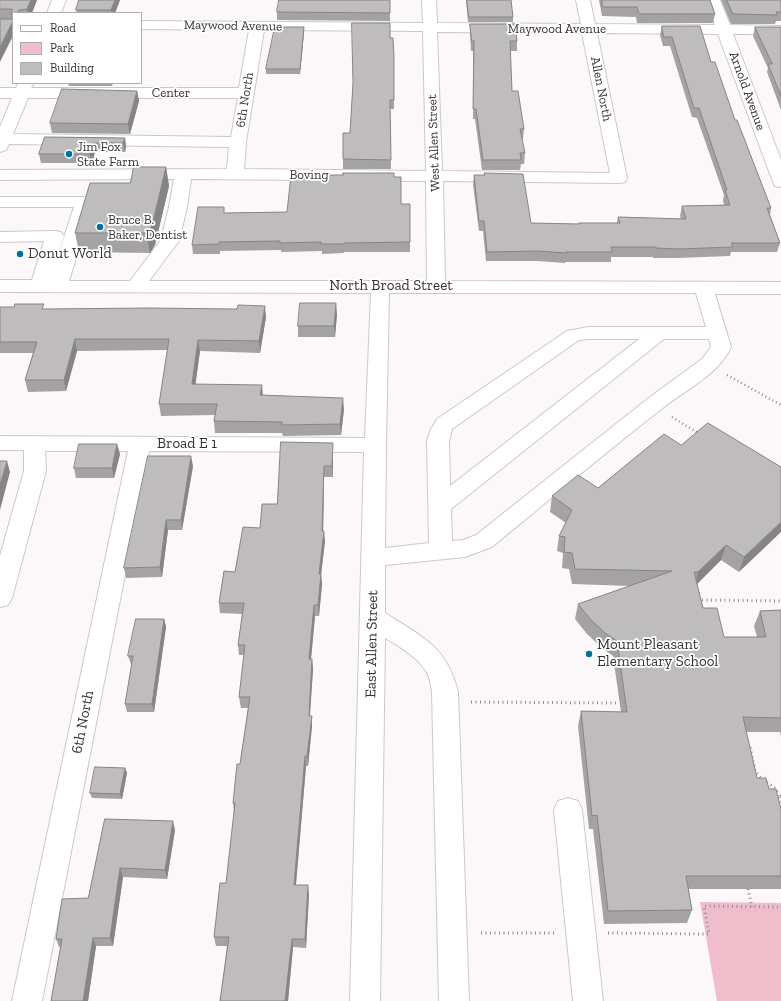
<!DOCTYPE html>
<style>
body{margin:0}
#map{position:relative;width:781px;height:1001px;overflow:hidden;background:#fcf8f9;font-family:"Zilla Slab",serif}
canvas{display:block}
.legend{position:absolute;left:12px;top:12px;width:130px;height:72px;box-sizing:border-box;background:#fff;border:1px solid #aeadad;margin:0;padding:5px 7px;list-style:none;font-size:12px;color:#353333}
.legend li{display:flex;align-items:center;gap:8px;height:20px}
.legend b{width:20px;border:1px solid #aeadad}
</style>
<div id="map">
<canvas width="781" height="1001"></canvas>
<ul class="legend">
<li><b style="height:5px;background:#fff"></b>Road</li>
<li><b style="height:11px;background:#f0bdcd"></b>Park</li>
<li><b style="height:11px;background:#bfbcbd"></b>Building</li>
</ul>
</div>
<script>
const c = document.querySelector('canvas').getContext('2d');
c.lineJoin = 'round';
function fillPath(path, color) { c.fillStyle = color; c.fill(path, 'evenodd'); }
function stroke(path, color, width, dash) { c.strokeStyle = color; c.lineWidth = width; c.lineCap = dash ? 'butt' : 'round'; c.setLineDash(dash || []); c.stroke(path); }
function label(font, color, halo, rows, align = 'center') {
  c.font = font + ' "Zilla Slab",serif'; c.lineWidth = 3.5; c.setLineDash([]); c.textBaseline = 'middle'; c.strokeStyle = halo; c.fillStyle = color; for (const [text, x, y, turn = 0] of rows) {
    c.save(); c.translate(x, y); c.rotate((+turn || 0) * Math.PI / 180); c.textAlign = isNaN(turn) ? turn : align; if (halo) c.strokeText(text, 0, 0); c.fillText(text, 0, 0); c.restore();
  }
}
fillPath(new Path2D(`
 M 700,902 L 781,903 L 781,1001 L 717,1001 Z`), '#f0bdcd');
const minor = new Path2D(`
 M 52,0 L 66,0 L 61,13 L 47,13 Z
 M 422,0 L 436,0 L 437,23 L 581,24 L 576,0 L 590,0 L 595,24 L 715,25 L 706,0 L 720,0 L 730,25 L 781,26 L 781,34 L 733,34 L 781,160 L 781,187 L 775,186 L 773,182 L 718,34 L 597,33 L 627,178 L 625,182 L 619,183 L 443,181 L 445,281 L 781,282 L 781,294 L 715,294 L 731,347 C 719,374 687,389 664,407 C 606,452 549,500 492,547 L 465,557 L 385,565 L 385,613 C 422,637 447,646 458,692 L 469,1001 L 439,1001 L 432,692 C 431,685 430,677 426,671 C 417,657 399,646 385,638 L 380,1001 L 350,1001 L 364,452 L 149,451 L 42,1001 L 12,1001 L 128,451 L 45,451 L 46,471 L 12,598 L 8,605 L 0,607 L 0,556 L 24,471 L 24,450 L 0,450 L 0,436 L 365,438 L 371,293 L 0,292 L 0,280 L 32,280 L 44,241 L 0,242 L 0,232 L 55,231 L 61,232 L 64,236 L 54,268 L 74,207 L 0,207 L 0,197 L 84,197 L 90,198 L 93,202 L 69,281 L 130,281 L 161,240 L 169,207 L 174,179 L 0,180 L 0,170 L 227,169 L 229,147 L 9,144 L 6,150 L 0,152 L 0,127 L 12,98 L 0,98 L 0,88 L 16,88 L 18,83 L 34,83 L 31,88 L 239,88 L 249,30 L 141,29 L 141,21 L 423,23 ZM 264,30 L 423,31 L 426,171 L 244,169 L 246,142 ZM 437,32 L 582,33 L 610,173 L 442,171 ZM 28,98 L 238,98 L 231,137 L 13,134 ZM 191,179 L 426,181 L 427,281 L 149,281 L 179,241 L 187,207 ZM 389,293 L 696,293 L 706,327 L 588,327 L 567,331 L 437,419 L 430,431 L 427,441 L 429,543 L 385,548 L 386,445 ZM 588,339 L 639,339 L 450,486 L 449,441 L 452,429 L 579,340 ZM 664,339 L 709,339 L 711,347 L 702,359 L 650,397 L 476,535 L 463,540 L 452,541 L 451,509 Z
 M 568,798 L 578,801 L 582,810 L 603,1001 L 573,1001 L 554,810 L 558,801 Z`);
stroke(minor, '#ccc8c9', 2);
stroke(new Path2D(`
 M 727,375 L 781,405
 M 672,417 L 698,433`), '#918e8f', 2.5, [1, 3]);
stroke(new Path2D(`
 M 702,600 L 781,601
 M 471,702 L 619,703
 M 747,746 L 750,746 L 755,771 L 760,777 L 777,790 L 778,796
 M 781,796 L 778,796 L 781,807
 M 748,889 L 752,907
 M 481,933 L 554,933
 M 608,933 L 709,934 L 704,906 L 781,907`), '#918e8f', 3, [1, 3.5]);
fillPath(minor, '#fff');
fillPath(new Path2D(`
 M 0,0 L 37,0 L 32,13 L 13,13 L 13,36 L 0,19 Z
 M 79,0 L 120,0 L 115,13 L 77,13 L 76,10 Z
 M 390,0 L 390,21 L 277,20 L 277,12 Z
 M 466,0 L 511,0 L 513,17 L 513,22 L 468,22 Z
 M 599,0 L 710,0 L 715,14 L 713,23 L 637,23 L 636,17 L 602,16 Z
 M 721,0 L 781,0 L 781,21 L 776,21 L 775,24 L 731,24 Z
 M 470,24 L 517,41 L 517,51 L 510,51 L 512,91 L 524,129 L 523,139 L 522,139 L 525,153 L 524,164 L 521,164 L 520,170 L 482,170 L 475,119 L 473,119 L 473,51 L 471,51 L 470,34 Z
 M 662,26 L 711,62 L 771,208 L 770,215 L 780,243 L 777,252 L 731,252 L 730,256 L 677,258 L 653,258 L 653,257 L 611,257 L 611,262 L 565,262 L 565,263 L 537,261 L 486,261 L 483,231 L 479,231 L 473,185 L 474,175 L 484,175 L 484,173 L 531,223 L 578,224 L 579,223 L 617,223 L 618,217 L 681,219 L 680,216 L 682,206 L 724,205 L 723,200 L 724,195 L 697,118 L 692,117 L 670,46 L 663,46 L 660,35 Z
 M 304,27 L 304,32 L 300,74 L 266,74 L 266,69 Z
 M 755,27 L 781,27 L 781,110 L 767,72 L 768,68 L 753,36 Z
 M 390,38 L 394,57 L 394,109 L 390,109 L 391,169 L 343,169 L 343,159 L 350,133 L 353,83 Z
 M 68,83 L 113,83 L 112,86 L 69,86 Z
 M 137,91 L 139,101 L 130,134 L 52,133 L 50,123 Z
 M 45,137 L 125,138 L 126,147 L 125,152 L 95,152 L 92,163 L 41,163 L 39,154 Z
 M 166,167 L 169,186 L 155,245 L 150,253 L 79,252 L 75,233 L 130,183 Z
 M 343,175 L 394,177 L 401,204 L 410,242 L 410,252 L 344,252 L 344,253 L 322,254 L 322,251 L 281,252 L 281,250 L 220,251 L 220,254 L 193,254 L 192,245 L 225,213 L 287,212 Z
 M 0,307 L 14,307 L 45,309 L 266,317 L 260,353 L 200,351 L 195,384 L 344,409 L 341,435 L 283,436 L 282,433 L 215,433 L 214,421 L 215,415 L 161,416 L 159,404 L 168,350 L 77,351 L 66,391 L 28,392 L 25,380 L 33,353 L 0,353 Z
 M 337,314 L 335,337 L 298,337 L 298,326 Z
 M 681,445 L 781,467 L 739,572 L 721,560 L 697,584 L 703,608 L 724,637 L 757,637 L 754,626 L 760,611 L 781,610 L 781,737 L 780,732 L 746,732 L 757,778 L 769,789 L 781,809 L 781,889 L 688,889 L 692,910 L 687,923 L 604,924 L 593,829 L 589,829 L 578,726 L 581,711 L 621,712 L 613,656 L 602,648 L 587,634 L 575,619 L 578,604 L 631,586 L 572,584 L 569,569 L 562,568 L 563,553 L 557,551 L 559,536 L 566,523 L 550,512 L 552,496 L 598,488 Z
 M 333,453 L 333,477 L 324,477 L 323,531 L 325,541 L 321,575 L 322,584 L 319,616 L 315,616 L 311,659 L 312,659 L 313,669 L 310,716 L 312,726 L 308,766 L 306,766 L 296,885 L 309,894 L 306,948 L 293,947 L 288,1001 L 220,1001 L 227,946 L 216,946 L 214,937 L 226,883 L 234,813 L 233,803 L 240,764 L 248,708 L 241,708 L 239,697 L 244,655 L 239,655 L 238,645 L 242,614 L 220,613 L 219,603 L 235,572 L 260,528 L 277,504 Z
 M 120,454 L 114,478 L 76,478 L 74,468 Z
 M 193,466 L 182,530 L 168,530 L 162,577 L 126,578 L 124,568 Z
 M 164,619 L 166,627 L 154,712 L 127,712 L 125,704 L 132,664 L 131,664 L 128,656 Z
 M 125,768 L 127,773 L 122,799 L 92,798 L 90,793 Z
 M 105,819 L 175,830 L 167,879 L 123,877 L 113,946 L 96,946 L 88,1001 L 51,1001 L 61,947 L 59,947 L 56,939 L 88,898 Z`), '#a4a2a3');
fillPath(new Path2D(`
 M 31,0 L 37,0 L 32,13 L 28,13 L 27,9 Z
 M 115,0 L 120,0 L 115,13 L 112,13 L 111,10 Z
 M 13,21 L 13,36 L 0,62 L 0,47 Z
 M 304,27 L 304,32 L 300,74 L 300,69 Z
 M 137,91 L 139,101 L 130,134 L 128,124 Z
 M 125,138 L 126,147 L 125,152 L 123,143 Z
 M 94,143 L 95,152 L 92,163 L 90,154 Z
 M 166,167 L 169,186 L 155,245 L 150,253 L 146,233 Z
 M 336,303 L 337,314 L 335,337 L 334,326 Z
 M 265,306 L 266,317 L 260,353 L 259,341 Z
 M 75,339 L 77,351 L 66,391 L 64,380 Z
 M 198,340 L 200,351 L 194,396 L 192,384 Z
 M 262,385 L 263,396 L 260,395 Z
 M 343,398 L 344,409 L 341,435 L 340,424 Z
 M 333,443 L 333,477 L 332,466 Z
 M 117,444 L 120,454 L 114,478 L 112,468 Z
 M 191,456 L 193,466 L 182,530 L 181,520 Z
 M 7,461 L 10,472 L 0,510 L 0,485 Z
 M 324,466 L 324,477 L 323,541 L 322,531 Z
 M 166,520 L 168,530 L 162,577 L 160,567 Z
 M 781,522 L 781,532 L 739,572 L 744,557 Z
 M 324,531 L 325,541 L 321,575 L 322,584 L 319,616 L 318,605 L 319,574 Z
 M 726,545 L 721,560 L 694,587 L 698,572 Z
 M 314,605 L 315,616 L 310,669 L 309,659 Z
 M 164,619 L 166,627 L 154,712 L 152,704 Z
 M 312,659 L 313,669 L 309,726 L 309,716 Z
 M 312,716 L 312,726 L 308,766 L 307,756 Z
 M 305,756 L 306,766 L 295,894 L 294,885 Z
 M 125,768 L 127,773 L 122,799 L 120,794 Z
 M 173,821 L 175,830 L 167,879 L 165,870 Z
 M 120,868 L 123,877 L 113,946 L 110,938 Z
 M 308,885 L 309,894 L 306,948 L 305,939 Z
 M 93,938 L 96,946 L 88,1001 L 83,1001 Z
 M 292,939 L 293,947 L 288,1001 L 285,1001 Z`), '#868484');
const building = new Path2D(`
 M 0,0 L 31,0 L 27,9 L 19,10 L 17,13 L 13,13 L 13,21 L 0,47 L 0,19 L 12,19 L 12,9 L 0,9 Z
 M 79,0 L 115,0 L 111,10 L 76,10 Z
 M 279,0 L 390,0 L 390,13 L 277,12 Z
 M 467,0 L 511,0 L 513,17 L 469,17 Z
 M 602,0 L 710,0 L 715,14 L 639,14 L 637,7 L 603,7 Z
 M 727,0 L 781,0 L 781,12 L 776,12 L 777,15 L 733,14 Z
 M 352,23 L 390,23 L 390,38 L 393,38 L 394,57 L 394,100 L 390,100 L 391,160 L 343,159 L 343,133 L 350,133 L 353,83 Z
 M 470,24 L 515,24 L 517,41 L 510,41 L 512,91 L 518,91 L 524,129 L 520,129 L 525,153 L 520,153 L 521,160 L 483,160 L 476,109 L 473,109 L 474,41 L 472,41 Z
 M 662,26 L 700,26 L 711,62 L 715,62 L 735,120 L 737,120 L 771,208 L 767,208 L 780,243 L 731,243 L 733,247 L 679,249 L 655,248 L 655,247 L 611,247 L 612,252 L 566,252 L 566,253 L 538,251 L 487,252 L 484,221 L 479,221 L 474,175 L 485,175 L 484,173 L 523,174 L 531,223 L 579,224 L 579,223 L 620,223 L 618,217 L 686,219 L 682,206 L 730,205 L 725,190 L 727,190 L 699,108 L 694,108 L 672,37 L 664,37 Z
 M 275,27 L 304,27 L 300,69 L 266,69 Z
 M 755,27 L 781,27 L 781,96 L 768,64 L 772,64 Z
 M 62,89 L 137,91 L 128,124 L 50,123 Z
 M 45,137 L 125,138 L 123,143 L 94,143 L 90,154 L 39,154 Z
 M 134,167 L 166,167 L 152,226 L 146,233 L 75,233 L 90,183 L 130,183 Z
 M 343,173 L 394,173 L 394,177 L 401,177 L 401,204 L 410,204 L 410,242 L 344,243 L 344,244 L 321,244 L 321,242 L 280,243 L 280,241 L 219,242 L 219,244 L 192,245 L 198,207 L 224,207 L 224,213 L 287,212 L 291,175 L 343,175 Z
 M 300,303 L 336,303 L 334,326 L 298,326 Z
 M 15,304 L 44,304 L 42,309 L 150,308 L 237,309 L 238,305 L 265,306 L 259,341 L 198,340 L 192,384 L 262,385 L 260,395 L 343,398 L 340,424 L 282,425 L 282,422 L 214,421 L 217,404 L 159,404 L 169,339 L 75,339 L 64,380 L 25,380 L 37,342 L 0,342 L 0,307 L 14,307 Z
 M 708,423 L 781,467 L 781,522 L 744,557 L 726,545 L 698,572 L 694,572 L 703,608 L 717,608 L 724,637 L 766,637 L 760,611 L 781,610 L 781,718 L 743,717 L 757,778 L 766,778 L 769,789 L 776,789 L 781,809 L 781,876 L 686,876 L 692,910 L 608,911 L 597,815 L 592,816 L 581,711 L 627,712 L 617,641 L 605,633 L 590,619 L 578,604 L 672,571 L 575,569 L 572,553 L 564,552 L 565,537 L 559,536 L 572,510 L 552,496 L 578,475 L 598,488 L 664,434 L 681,445 Z
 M 281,442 L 333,443 L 332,466 L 324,466 L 322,531 L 324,531 L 319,574 L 321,574 L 318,605 L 314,605 L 309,659 L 312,659 L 309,716 L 312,716 L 307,756 L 305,756 L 294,885 L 308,885 L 305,939 L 292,939 L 285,1001 L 220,1001 L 229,937 L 214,937 L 220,883 L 226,883 L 235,803 L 233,803 L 237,764 L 240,764 L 250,697 L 239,697 L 245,645 L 238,645 L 244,603 L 219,603 L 224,571 L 235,572 L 243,527 L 260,528 L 262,504 L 277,504 Z
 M 79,444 L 117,444 L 112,468 L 74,468 Z
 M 148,456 L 191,456 L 181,520 L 166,520 L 160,567 L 124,568 Z
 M 0,461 L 7,461 L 0,485 Z
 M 136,619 L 164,619 L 152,704 L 125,704 L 133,656 L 128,656 Z
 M 95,767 L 125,768 L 120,794 L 90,793 Z
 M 105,819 L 173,821 L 165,870 L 120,868 L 110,938 L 93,938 L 83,1001 L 51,1001 L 62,939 L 56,939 L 62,899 L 88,898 Z`);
fillPath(building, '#bfbcbd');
stroke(building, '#868484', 1);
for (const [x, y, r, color] of [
 [69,154,4,"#00729d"],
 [100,227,4,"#00729d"],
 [20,254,4,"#00729d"],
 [589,654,4,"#00729d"]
]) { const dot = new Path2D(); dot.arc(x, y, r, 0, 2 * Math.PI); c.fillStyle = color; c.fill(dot); stroke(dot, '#fff', 1.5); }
label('13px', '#353333', '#fff', [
 ["Maywood Avenue",233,26,1],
 ["Maywood Avenue",557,29],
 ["Allen North",601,89,79],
 ["Arnold Avenue",747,91,70],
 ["Center",171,93],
 ["6th North",245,100,-81],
 ["West Allen Street",434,143,-92],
 ["Boving",309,175]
]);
label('13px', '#353333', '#fff', [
 ["Jim Fox",77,147],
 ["State Farm",77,162],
 ["Bruce B.",108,220],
 ["Baker, Dentist",108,235]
], 'left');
label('15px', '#353333', '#fff', [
 ["Donut World",28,254],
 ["Mount Pleasant",597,645],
 ["Elementary School",597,662]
], 'left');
label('15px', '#353333', '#fff', [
 ["North Broad Street",391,286],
 ["Broad E 1",187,444],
 ["East Allen Street",372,644,-89],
 ["6th North",83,722,-79]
]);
</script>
